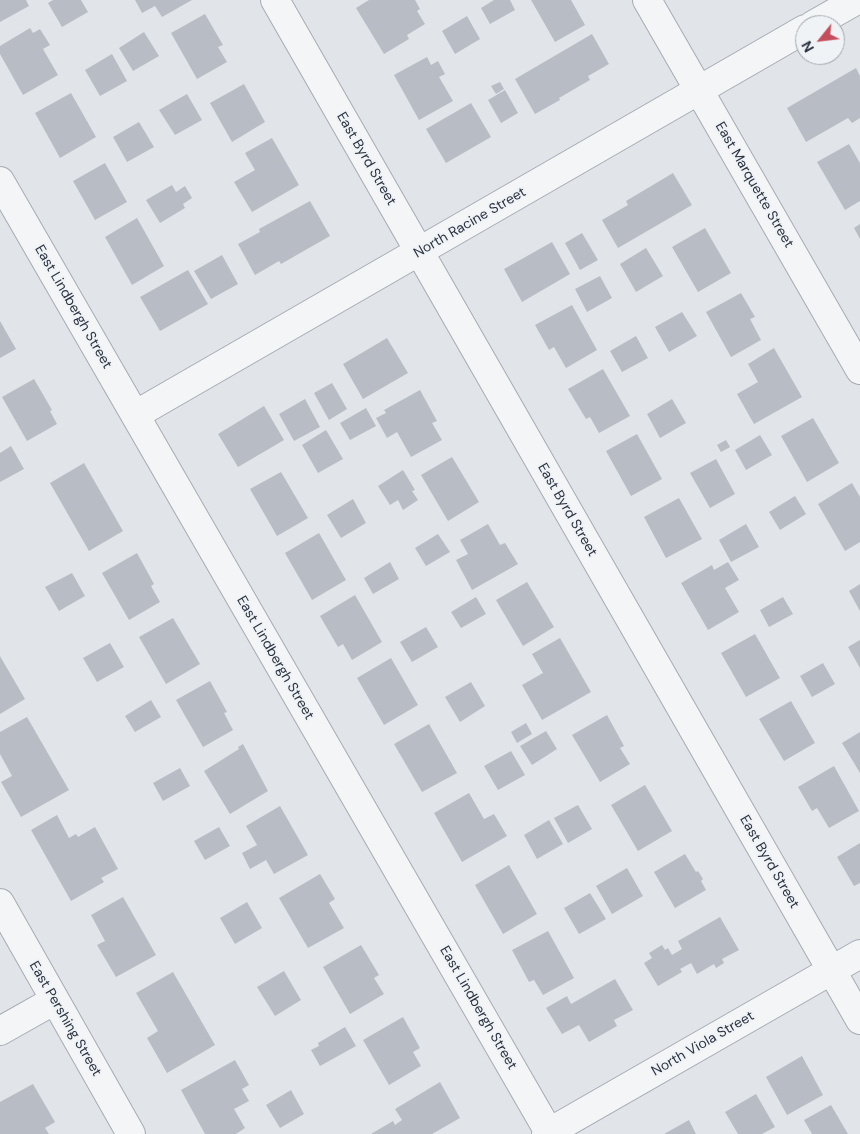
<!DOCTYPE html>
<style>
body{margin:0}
#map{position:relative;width:860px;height:1134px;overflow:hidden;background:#e1e4e9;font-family:"DM Sans",sans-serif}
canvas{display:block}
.north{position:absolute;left:795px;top:15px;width:50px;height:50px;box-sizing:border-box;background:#f0f3f6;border:1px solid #a1a5ad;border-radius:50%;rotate:241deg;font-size:14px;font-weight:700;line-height:20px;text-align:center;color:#2a313f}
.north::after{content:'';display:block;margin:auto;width:18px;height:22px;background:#c64e5c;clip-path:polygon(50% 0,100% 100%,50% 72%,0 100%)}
</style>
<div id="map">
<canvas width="860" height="1134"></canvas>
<div class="north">N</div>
</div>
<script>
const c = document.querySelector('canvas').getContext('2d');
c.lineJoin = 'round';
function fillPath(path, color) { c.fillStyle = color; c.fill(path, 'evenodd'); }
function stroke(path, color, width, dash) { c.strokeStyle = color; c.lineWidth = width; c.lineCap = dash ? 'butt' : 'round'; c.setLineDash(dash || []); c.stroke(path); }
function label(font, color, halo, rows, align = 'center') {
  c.font = font + ' "DM Sans",sans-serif'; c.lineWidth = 4; c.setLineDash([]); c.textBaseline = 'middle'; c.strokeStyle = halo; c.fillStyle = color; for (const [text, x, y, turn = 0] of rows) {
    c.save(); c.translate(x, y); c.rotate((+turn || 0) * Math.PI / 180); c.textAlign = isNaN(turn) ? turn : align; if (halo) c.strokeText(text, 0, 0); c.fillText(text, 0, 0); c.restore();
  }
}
fillPath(new Path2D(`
 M 0,0 L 26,0 L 29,6 L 0,22 Z
 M 53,0 L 81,0 L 88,12 L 62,27 L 48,3 Z
 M 135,0 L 192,0 L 162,17 L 155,6 L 142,13 Z
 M 369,0 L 415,0 L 420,9 L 417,11 L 425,24 L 407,35 L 409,39 L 384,54 L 356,8 Z
 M 494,0 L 510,0 L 515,10 L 490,24 L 481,8 Z
 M 531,0 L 571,0 L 585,25 L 555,42 Z
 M 205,14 L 223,45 L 218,47 L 227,62 L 197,79 L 171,33 Z
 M 467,16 L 480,39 L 455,54 L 442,31 Z
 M 30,28 L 33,33 L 40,29 L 50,45 L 43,49 L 58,75 L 23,95 L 0,54 L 0,46 Z
 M 144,32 L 159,56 L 133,71 L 119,48 Z
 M 592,34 L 609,64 L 588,76 L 590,80 L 559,98 L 560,100 L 535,114 L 515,79 Z
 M 112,54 L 127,81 L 100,96 L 85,70 Z
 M 427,57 L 431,65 L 438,61 L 445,74 L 439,77 L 453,101 L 419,120 L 394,75 Z
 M 856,68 L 860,76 L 860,118 L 852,123 L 848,118 L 806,142 L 787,108 Z
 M 500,82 L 504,89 L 496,94 L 491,86 Z
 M 244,84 L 265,122 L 232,142 L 210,103 Z
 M 505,90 L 518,113 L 501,123 L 488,100 Z
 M 71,93 L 96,137 L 60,158 L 35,113 Z
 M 187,94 L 202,120 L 175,135 L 159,110 Z
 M 471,103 L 491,137 L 446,163 L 426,129 Z
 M 139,122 L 154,147 L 127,162 L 113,137 Z
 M 272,138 L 299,185 L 252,212 L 234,182 L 255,170 L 245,153 Z
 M 849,144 L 860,163 L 860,201 L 845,210 L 817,162 Z
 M 105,163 L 127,202 L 95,220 L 73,181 Z
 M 673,173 L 692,205 L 618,248 L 602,220 L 628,205 L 626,201 Z
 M 172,185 L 176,192 L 185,186 L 192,198 L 183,204 L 185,208 L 160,223 L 146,200 Z
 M 310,201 L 330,236 L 281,264 L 279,261 L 255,275 L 238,244 L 260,232 L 259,229 Z
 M 137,218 L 164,266 L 132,285 L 105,237 Z
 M 860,224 L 860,239 L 854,228 Z
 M 705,228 L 731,273 L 698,292 L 672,247 Z
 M 582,233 L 598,260 L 580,270 L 565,243 Z
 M 552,242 L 570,274 L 522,302 L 504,269 Z
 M 646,248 L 663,276 L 636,292 L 620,264 Z
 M 222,255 L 238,284 L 211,299 L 194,271 Z
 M 188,270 L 208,304 L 160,331 L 140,297 Z
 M 600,276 L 612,298 L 587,312 L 575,289 Z
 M 741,293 L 755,317 L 750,319 L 761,340 L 731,357 L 706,312 Z
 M 572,305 L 597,350 L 566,368 L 554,347 L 549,350 L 535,325 Z
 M 682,312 L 697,336 L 669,352 L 655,327 Z
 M 0,321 L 16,349 L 0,358 Z
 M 636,336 L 648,358 L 622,372 L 610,351 Z
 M 387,338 L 408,373 L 363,399 L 343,364 Z
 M 774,348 L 802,397 L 754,424 L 737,394 L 758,382 L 748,364 Z
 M 603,369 L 630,416 L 599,433 L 590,417 L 586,419 L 568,389 Z
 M 34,379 L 52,410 L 50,411 L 57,424 L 27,441 L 2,397 Z
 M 332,383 L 347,409 L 329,420 L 314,393 Z
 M 420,390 L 437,421 L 432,423 L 442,440 L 411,457 L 397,432 L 387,438 L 376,418 L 386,413 L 384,410 Z
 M 305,399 L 320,427 L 294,441 L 279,414 Z
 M 672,399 L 686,423 L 660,438 L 647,414 Z
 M 264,406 L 284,440 L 238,467 L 218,434 Z
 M 366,408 L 376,426 L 350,440 L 340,423 Z
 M 813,418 L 839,463 L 807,482 L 781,436 Z
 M 326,430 L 343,459 L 318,473 L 302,445 Z
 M 637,434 L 662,479 L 631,496 L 606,451 Z
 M 760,435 L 772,455 L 746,470 L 735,450 Z
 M 726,440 L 730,447 L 721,452 L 717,445 Z
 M 11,446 L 24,469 L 0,482 L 0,453 Z
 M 452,457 L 479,502 L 448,521 L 421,475 Z
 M 716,459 L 735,494 L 710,508 L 690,473 Z
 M 84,463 L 123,531 L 89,551 L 50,483 Z
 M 403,470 L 415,490 L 412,491 L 418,500 L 403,510 L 398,500 L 390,505 L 378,486 Z
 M 281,472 L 308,518 L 277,536 L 250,489 Z
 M 852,483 L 860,497 L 860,542 L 845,551 L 818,504 Z
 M 795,496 L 806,514 L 780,530 L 769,512 Z
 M 679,498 L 702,539 L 666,558 L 644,517 Z
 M 353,499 L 366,523 L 341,538 L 327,515 Z
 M 488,524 L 500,545 L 505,543 L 518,564 L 472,590 L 456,560 L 468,554 L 460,540 Z
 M 746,524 L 759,547 L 731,562 L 719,540 Z
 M 319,533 L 346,580 L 312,600 L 285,553 Z
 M 438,534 L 450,552 L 426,566 L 415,548 Z
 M 137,553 L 154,584 L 151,586 L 160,602 L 129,620 L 102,573 Z
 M 390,562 L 399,579 L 373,594 L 364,578 Z
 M 728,562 L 739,580 L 725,588 L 739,612 L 708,630 L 681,583 L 712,565 L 714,570 Z
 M 72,573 L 85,596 L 59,611 L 45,587 Z
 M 527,582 L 554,627 L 523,646 L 496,600 Z
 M 860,584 L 860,611 L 849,591 Z
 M 355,595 L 382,642 L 352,660 L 343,644 L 338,647 L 320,616 Z
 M 476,597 L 486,614 L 461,628 L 451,612 Z
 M 783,597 L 793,614 L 769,627 L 760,610 Z
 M 173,618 L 200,664 L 166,684 L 139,637 Z
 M 426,627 L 438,647 L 412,662 L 400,642 Z
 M 755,634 L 780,678 L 746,697 L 721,653 Z
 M 560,638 L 591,692 L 542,720 L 522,685 L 543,673 L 532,654 Z
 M 860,640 L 860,668 L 848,647 Z
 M 110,643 L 124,667 L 97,682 L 83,658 Z
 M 0,656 L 25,699 L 0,714 Z
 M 391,658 L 418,705 L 384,725 L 357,678 Z
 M 823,663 L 835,684 L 812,697 L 800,676 Z
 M 210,681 L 227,712 L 224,713 L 233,730 L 203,747 L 176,700 Z
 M 471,682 L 485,706 L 460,722 L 445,697 Z
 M 151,700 L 161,717 L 135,732 L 125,716 Z
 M 791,701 L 815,743 L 784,761 L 759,719 Z
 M 607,715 L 624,746 L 620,748 L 630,764 L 600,782 L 572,735 Z
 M 27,717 L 69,790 L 21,817 L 1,782 L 12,776 L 0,754 L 0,732 Z
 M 526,723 L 532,734 L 517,743 L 511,732 Z
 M 429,724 L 457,773 L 422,792 L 394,744 Z
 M 546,731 L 557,749 L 532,765 L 520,746 Z
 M 860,732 L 860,773 L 842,743 Z
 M 243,744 L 268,791 L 230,814 L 204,771 L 239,749 L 238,747 Z
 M 511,751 L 525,775 L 498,790 L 484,766 Z
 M 834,766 L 859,811 L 829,828 L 817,808 L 812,811 L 798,787 Z
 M 180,768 L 190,786 L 163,801 L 153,783 Z
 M 645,785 L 672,831 L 638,851 L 611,805 Z
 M 469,793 L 484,819 L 494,814 L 507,836 L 462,862 L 434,813 Z
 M 578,805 L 592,829 L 568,843 L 554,818 Z
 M 280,806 L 308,855 L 274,874 L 266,860 L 250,869 L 242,853 L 257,845 L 246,826 Z
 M 57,815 L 69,838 L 76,834 L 78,837 L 95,827 L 118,869 L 101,878 L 104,882 L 71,901 L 31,830 Z
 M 549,820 L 563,844 L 537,859 L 524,835 Z
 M 219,827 L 230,846 L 205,860 L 194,841 Z
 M 860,843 L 860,883 L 854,886 L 837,857 Z
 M 685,854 L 696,872 L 698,871 L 703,879 L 701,881 L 706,890 L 675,908 L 654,872 Z
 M 509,865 L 537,914 L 503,934 L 475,885 Z
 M 627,868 L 643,896 L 612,914 L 596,886 Z
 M 320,874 L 335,899 L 329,903 L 344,928 L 308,948 L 279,898 Z
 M 590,893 L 606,919 L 579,934 L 564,908 Z
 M 123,897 L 156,955 L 116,977 L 97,945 L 105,941 L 91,915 Z
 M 247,902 L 262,928 L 235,944 L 220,918 Z
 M 720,917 L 739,950 L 722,959 L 724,963 L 716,968 L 714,964 L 697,974 L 691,963 L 680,969 L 682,972 L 658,986 L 644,963 L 652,958 L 649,953 L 662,945 L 665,950 L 668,948 L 672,955 L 682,949 L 678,941 Z
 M 548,931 L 574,978 L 543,995 L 534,980 L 529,982 L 512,950 Z
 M 361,945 L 379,975 L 374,978 L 384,994 L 350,1014 L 323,967 Z
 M 284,971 L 301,1000 L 275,1016 L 257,987 Z
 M 173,972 L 215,1045 L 167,1073 L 147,1038 L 158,1031 L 136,993 Z
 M 615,979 L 633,1010 L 614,1020 L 617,1026 L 589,1042 L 579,1025 L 562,1034 L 546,1008 L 567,996 L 571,1004 Z
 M 403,1017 L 420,1048 L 413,1052 L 421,1066 L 389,1085 L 363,1040 Z
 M 345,1027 L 356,1046 L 320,1066 L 311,1050 L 319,1046 L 318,1043 Z
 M 802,1056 L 823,1095 L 787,1115 L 766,1077 Z
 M 235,1060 L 249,1085 L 242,1089 L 249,1101 L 234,1109 L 245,1128 L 236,1134 L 205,1134 L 181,1090 Z
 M 440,1082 L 460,1118 L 432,1134 L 371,1134 L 393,1121 L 395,1125 L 402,1120 L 395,1109 Z
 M 33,1084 L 55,1122 L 45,1128 L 49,1134 L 0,1134 L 0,1102 Z
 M 291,1090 L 304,1114 L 280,1128 L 266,1105 Z
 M 756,1094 L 775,1127 L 762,1134 L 738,1134 L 725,1112 Z
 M 831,1105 L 848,1134 L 812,1134 L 804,1120 Z
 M 689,1120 L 696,1134 L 664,1134 Z`), '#b8bdc5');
const minor = new Path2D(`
 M 275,0 L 860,1020
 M 647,0 L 860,370
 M 813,25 L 857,0
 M 0,181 L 550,1134
 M 135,415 L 805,29
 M 0,903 L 131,1134
 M 0,1031 L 55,1000
 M 546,1134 L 860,954`);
stroke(minor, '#a6abb3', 30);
stroke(minor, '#f3f5f7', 28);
label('14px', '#2a313f', '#f0f3f6', [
 ["East Byrd Street",366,159,60],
 ["East Marquette Street",754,185,60],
 ["North Racine Street",470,223,-30],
 ["East Lindbergh Street",73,307,60],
 ["East Byrd Street",567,510,60],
 ["East Lindbergh Street",275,658,60],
 ["East Byrd Street",769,862,60],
 ["East Lindbergh Street",478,1008,60],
 ["East Pershing Street",65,1019,60],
 ["North Viola Street",703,1044,-30]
]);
</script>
